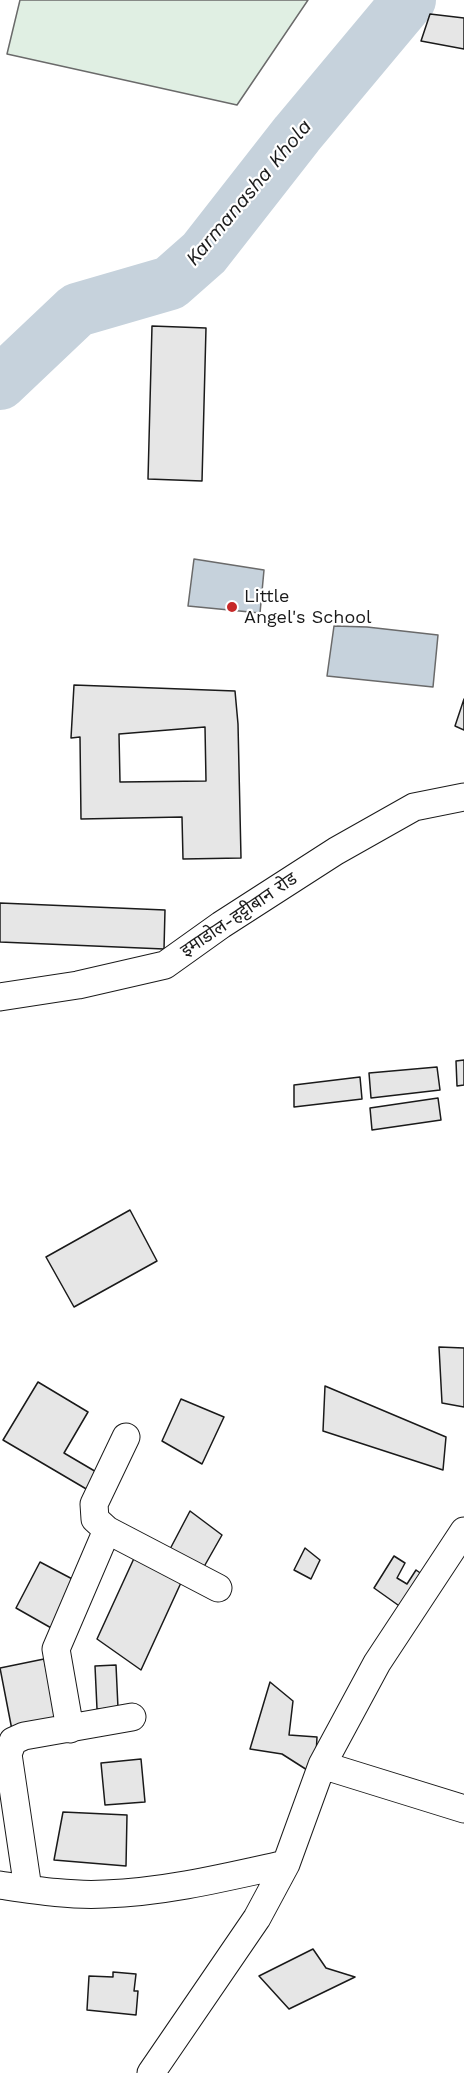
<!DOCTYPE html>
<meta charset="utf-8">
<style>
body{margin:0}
canvas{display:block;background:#fff}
</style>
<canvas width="464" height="2073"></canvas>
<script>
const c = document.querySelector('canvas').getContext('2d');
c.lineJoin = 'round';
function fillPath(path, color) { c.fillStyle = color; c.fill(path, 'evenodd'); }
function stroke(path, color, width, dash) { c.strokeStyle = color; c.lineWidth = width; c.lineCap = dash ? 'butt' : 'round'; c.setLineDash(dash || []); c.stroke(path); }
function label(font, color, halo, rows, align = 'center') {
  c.font = font + ' "Work Sans","Noto Sans Devanagari",sans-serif'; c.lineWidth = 4.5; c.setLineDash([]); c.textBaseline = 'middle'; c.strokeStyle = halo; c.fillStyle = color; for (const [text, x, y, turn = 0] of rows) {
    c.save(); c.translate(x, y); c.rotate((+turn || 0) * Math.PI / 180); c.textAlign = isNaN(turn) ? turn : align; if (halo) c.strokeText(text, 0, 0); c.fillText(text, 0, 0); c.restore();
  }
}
const green = new Path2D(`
 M 20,0 L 308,0 L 237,105 L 7,54 Z`);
fillPath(green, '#e0efe3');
stroke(green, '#6a6a6a', 1.5);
const water = new Path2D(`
 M 194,559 L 264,570 L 260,613 L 188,606 Z
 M 334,626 L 367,627 L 438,635 L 433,687 L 327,676 Z`);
fillPath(water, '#c6d2dc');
stroke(water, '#6a6a6a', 1.5);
stroke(new Path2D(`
 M 0,383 L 77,310 L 170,283 L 204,253 L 297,134 L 409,0`), '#c6d2dc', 54);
const building = new Path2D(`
 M 430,14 L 464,18 L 464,49 L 421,41 Z
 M 152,326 L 206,328 L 202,481 L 148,479 Z
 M 74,685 L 235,691 L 238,724 L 241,858 L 183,859 L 182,817 L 81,819 L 80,737 L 71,738 ZM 205,727 L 206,781 L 120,782 L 119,734 Z
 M 464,699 L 464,730 L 455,726 Z
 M 0,903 L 165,910 L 164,949 L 0,942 Z
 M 464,1060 L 464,1085 L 457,1086 L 456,1061 Z
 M 437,1067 L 440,1090 L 371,1098 L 369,1073 Z
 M 360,1077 L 362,1099 L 294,1107 L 294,1085 Z
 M 438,1098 L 441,1120 L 372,1130 L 370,1108 Z
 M 130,1210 L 157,1261 L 74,1307 L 46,1257 Z
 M 439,1347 L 464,1348 L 464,1407 L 442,1403 Z
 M 38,1382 L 88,1412 L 64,1453 L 98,1473 L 88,1490 L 3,1440 Z
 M 325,1386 L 446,1437 L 443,1470 L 323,1431 Z
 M 181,1399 L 224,1417 L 202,1464 L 162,1441 Z
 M 190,1511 L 222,1535 L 201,1572 L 169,1551 Z
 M 305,1548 L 320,1560 L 311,1579 L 294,1570 Z
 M 136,1554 L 185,1574 L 141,1670 L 97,1639 Z
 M 394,1556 L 405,1563 L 397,1578 L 407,1584 L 416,1570 L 426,1577 L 405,1610 L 374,1588 Z
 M 40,1562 L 78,1582 L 53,1629 L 16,1608 Z
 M 44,1659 L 57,1720 L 12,1730 L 0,1668 Z
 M 116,1665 L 118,1708 L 97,1709 L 95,1666 Z
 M 270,1682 L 293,1701 L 289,1735 L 317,1737 L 315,1775 L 282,1754 L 250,1749 Z
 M 141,1759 L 145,1802 L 105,1805 L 101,1763 Z
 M 63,1812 L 127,1815 L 126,1866 L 54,1860 Z
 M 313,1949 L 326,1968 L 355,1977 L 289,2009 L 259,1976 Z
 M 113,1972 L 136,1974 L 134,1991 L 138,1991 L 136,2015 L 87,2010 L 89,1976 L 113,1977 Z`);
fillPath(building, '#e6e6e6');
stroke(building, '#1a1a1a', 1.5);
const minor = new Path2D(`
 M 0,997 L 78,985 L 165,965 L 221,925 L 336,851 L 414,807 L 464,797
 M 107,1530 L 218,1588
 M 70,1729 L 56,1649 L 107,1530 L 95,1519 L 94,1504 L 126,1437
 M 322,1765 L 377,1663 L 464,1531
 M 0,1885 C 34,1890 71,1896 105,1894 C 166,1892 227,1877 286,1864
 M 28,1889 L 8,1754 L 13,1741 L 24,1736 L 132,1717
 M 151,2073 L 257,1918 L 286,1864 L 322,1765 L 464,1809`);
stroke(minor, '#1a1a1a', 29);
stroke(minor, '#fff', 27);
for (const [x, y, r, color] of [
 [232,607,6,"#c62828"]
]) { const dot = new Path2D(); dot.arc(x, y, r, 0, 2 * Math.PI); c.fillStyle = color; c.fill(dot); stroke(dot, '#fff', 2); }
label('18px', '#1a1a1a', '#fff', [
 ["Little",244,597],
 ["Angel's School",244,618]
], 'left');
label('18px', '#1a1a1a', '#fff', [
 ["इमाडोल-हट्टीबान रोड",239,915,-34]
]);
label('italic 20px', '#1a1a1a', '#fff', [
 ["Karmanasha Khola",249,193,-50]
]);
</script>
